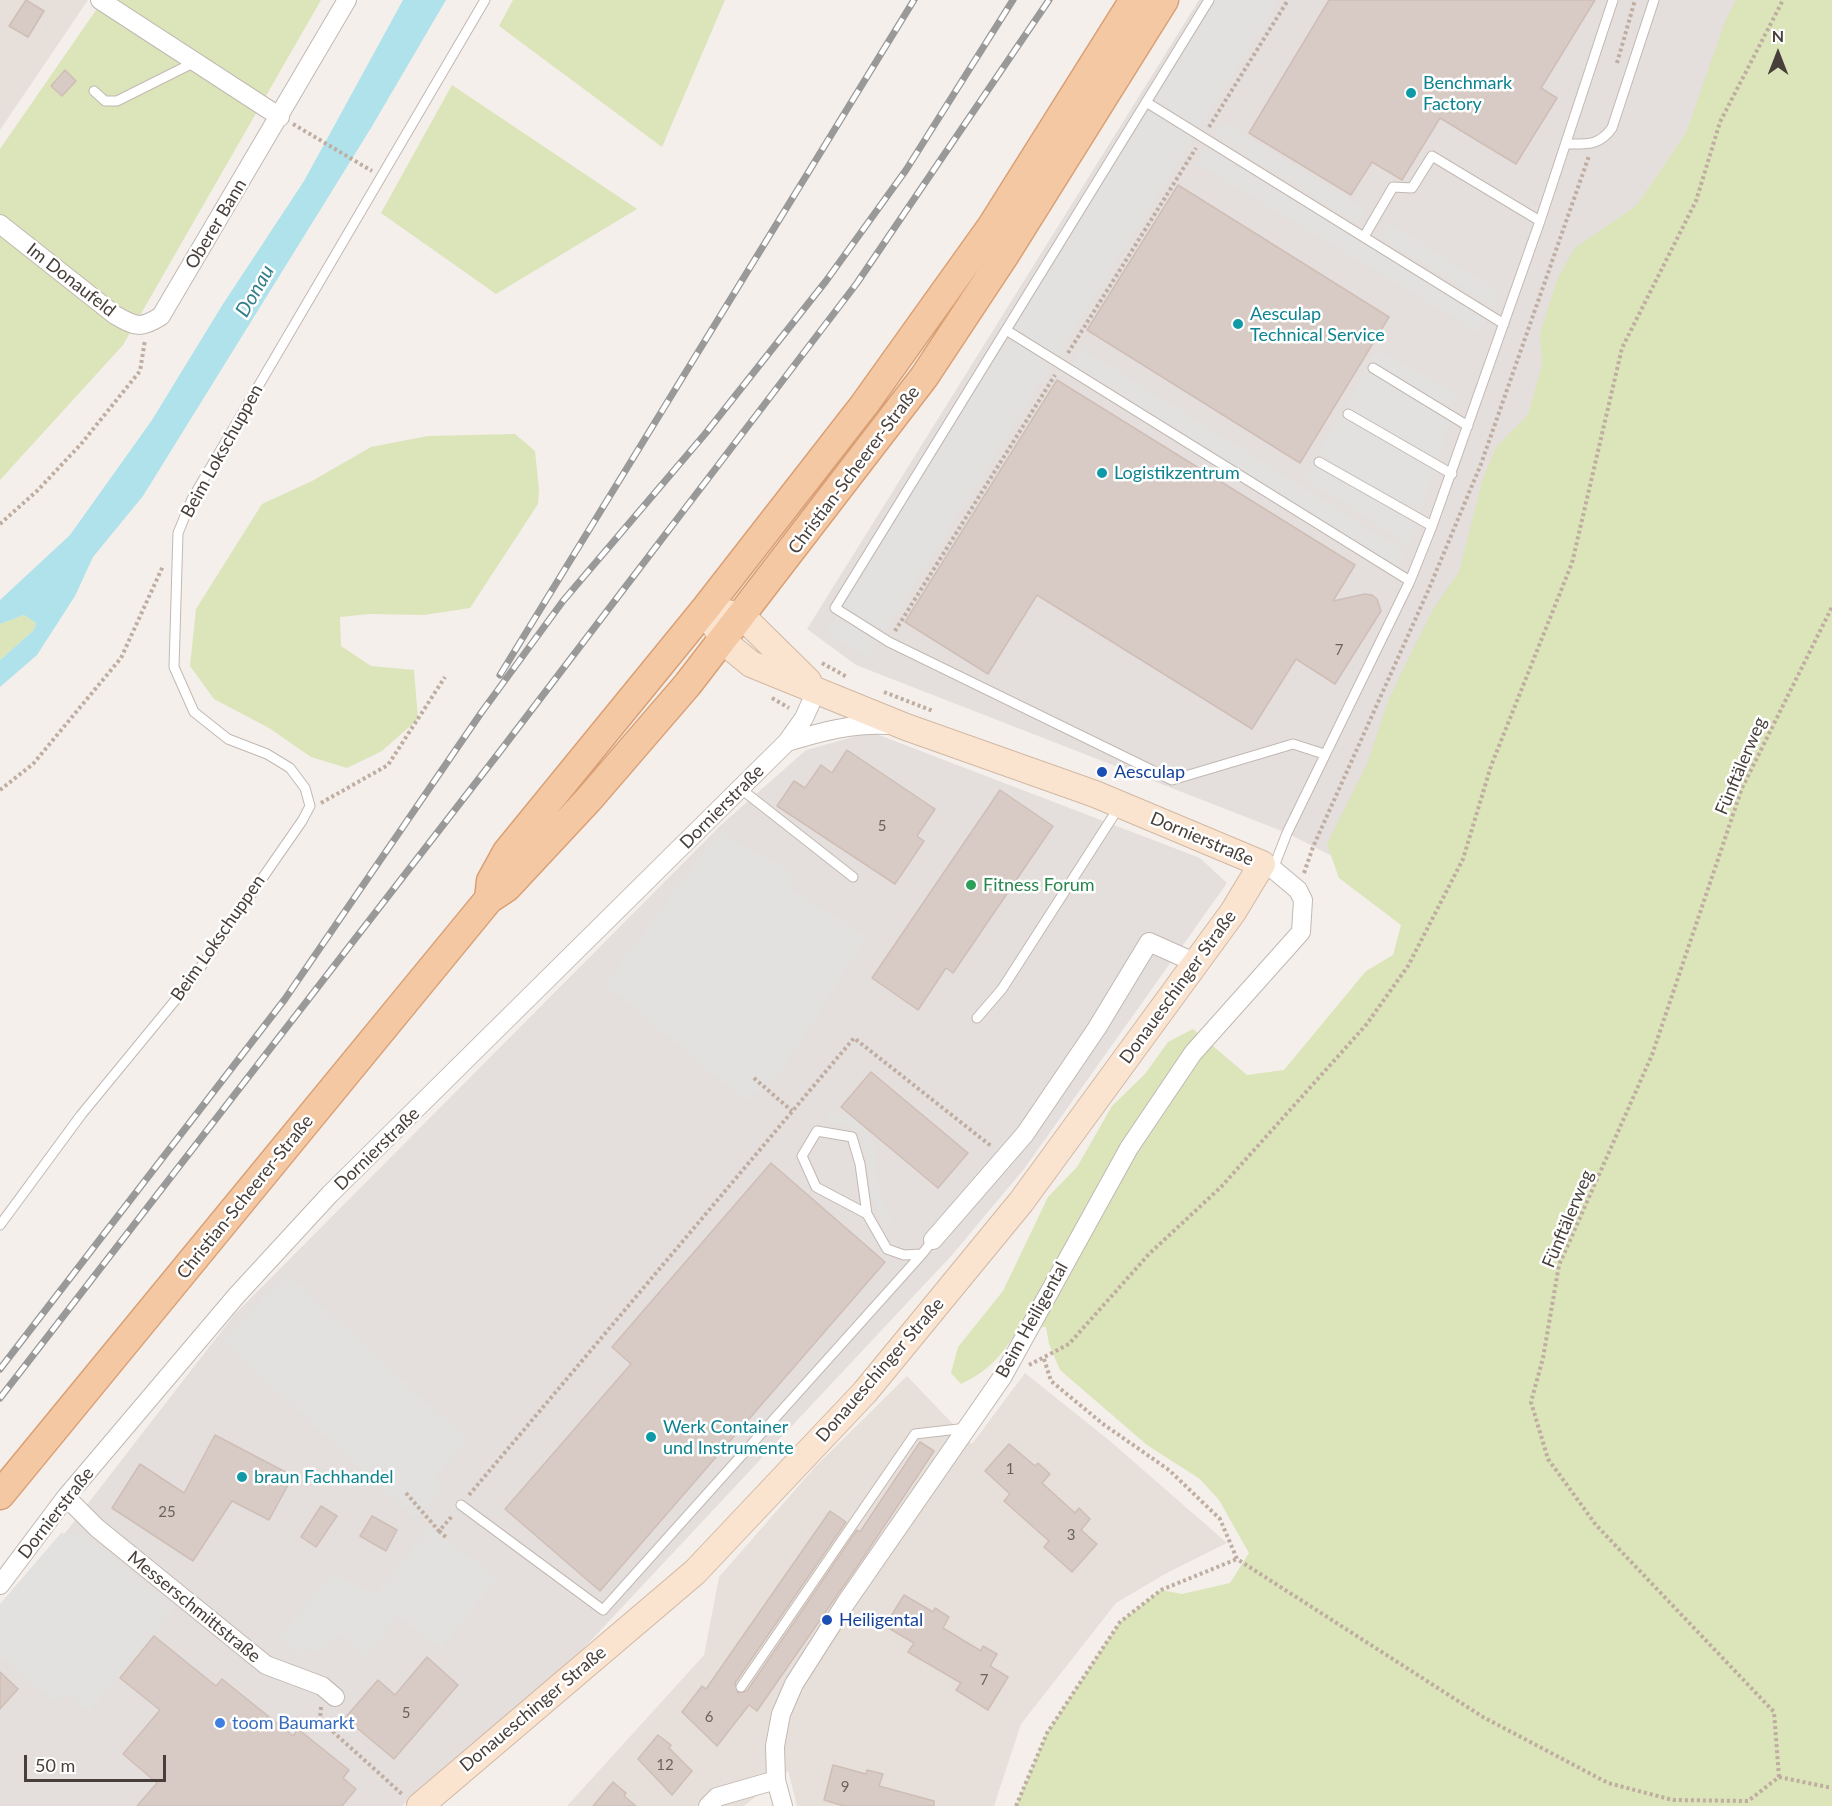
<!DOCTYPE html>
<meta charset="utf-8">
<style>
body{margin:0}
#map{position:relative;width:1832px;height:1806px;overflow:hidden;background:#f4efeb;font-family:Lato,sans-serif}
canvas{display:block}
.north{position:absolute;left:1748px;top:24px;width:60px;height:60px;-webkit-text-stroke:4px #fff;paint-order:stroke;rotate:0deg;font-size:16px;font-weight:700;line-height:24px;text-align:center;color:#483f3a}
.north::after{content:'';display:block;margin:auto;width:21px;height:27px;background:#483f3a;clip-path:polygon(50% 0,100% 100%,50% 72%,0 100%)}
.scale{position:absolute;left:24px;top:1755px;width:142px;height:27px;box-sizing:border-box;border:3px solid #483f3a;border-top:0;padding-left:8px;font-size:18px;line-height:21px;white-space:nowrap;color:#483f3a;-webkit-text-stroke:4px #fff;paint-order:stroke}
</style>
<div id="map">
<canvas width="1832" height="1806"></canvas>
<div class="north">N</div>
<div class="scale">50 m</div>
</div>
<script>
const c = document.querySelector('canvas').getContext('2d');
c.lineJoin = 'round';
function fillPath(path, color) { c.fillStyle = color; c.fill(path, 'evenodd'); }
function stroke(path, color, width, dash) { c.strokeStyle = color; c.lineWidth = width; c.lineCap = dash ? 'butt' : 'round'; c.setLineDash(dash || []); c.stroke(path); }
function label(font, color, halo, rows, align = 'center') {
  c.font = font + ' Lato,sans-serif'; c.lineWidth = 5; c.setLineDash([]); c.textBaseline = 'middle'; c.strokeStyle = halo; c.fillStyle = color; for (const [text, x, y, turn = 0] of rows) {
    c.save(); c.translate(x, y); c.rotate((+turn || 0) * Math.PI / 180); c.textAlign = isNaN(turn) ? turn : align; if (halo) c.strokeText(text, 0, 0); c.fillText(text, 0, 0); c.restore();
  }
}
fillPath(new Path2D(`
 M 0,0 L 88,0 L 0,130 Z
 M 1025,1373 L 1110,1441 L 1227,1543 L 1165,1574 L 1116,1603 L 1021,1724 L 994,1806 L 797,1806 L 788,1771 L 744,1806 L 567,1806 L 704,1655 L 719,1577 L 815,1467 L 907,1376 L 972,1444 Z`), '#e7e0da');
fillPath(new Path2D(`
 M 1199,0 L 1768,0 L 1334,857 L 1287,833 L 856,665 L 807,629 Z
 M 871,732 L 1200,858 L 1227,883 L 1024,1169 L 952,1255 L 568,1665 L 402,1806 L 0,1806 L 0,1617 L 234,1315 L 721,825 L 806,750 Z`), '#e4dfdd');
fillPath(new Path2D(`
 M 103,0 L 321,0 L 123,345 L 0,480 L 0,149 Z
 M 513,0 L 725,0 L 662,147 L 499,26 Z
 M 1736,0 L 1832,0 L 1832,1806 L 1016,1806 L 1047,1733 L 1120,1622 L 1161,1590 L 1182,1594 L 1230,1583 L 1249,1553 L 1219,1500 L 1200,1479 L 1147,1445 L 1060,1370 L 1049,1344 L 1046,1327 L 1019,1328 C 1002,1355 990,1370 961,1384 L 951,1373 L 958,1347 L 1003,1291 L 1048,1197 L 1077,1167 L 1112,1106 L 1145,1074 L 1168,1042 L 1193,1029 L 1247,1075 L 1284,1070 L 1366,971 L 1393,955 L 1401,925 L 1339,878 L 1327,844 L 1367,764 L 1389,699 L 1413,649 L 1434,608 L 1459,572 L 1483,478 L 1497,446 L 1528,415 L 1542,365 L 1540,334 L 1558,277 L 1575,248 L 1637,205 L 1686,133 L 1726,19 Z
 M 452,85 L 637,209 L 496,294 L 381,213 Z
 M 515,434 L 535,451 L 539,489 L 538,504 L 470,608 L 424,615 L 369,614 L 340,617 L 341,646 L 371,666 L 414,670 L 418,719 L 382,751 L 347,768 L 311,757 L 269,728 L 214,699 L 190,666 L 196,609 L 262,504 L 312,481 L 371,447 L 428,436 Z
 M 24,615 L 36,623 L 34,630 L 0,660 L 0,624 Z`), '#dce4b9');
fillPath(new Path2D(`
 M 1213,0 L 1279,0 L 868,658 L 826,632 Z
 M 1223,122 L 1366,209 L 1357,223 L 1215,136 Z
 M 1207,148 L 1488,317 L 1479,333 L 1197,164 Z
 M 1389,223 L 1501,293 L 1493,306 L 1381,237 Z
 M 1081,348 L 1406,552 L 1396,567 L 1071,363 Z
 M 1378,350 L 1458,394 L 1410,546 L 1304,478 Z
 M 720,831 L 798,877 L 790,888 L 867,937 L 779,1075 L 745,1101 L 605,984 Z
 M 828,1112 L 849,1116 L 864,1127 L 874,1142 L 879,1191 L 893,1225 L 886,1230 L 871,1195 L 865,1144 L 858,1132 L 845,1125 L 830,1123 Z
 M 286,1272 L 469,1441 L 434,1479 L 444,1488 L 415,1519 L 222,1341 Z
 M 430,1526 L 497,1578 L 441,1649 L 399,1617 L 364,1656 L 339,1635 L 319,1654 L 309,1647 L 298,1657 L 279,1636 L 333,1573 L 375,1595 Z
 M 61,1533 L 84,1535 L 176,1607 L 89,1712 L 66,1693 L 56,1703 L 0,1656 L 0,1604 Z`), '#e3e1df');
fillPath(new Path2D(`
 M 403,0 L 446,0 L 371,128 L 143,496 L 93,557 L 75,596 L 37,655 L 0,687 L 0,660 L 34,630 L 36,623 L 24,615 L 0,624 L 0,600 L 70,535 L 152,420 L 223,304 L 304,181 Z`), '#afe2ea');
const building = new Path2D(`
 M 26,0 L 44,11 L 28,37 L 9,26 Z
 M 1329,0 L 1595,0 L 1541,88 L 1557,98 L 1516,164 L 1440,118 L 1402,180 L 1372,162 L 1351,195 L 1249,133 Z
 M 65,70 L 76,81 L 62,96 L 51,86 Z
 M 1178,185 L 1389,317 L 1300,463 L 1087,330 Z
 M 1057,380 L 1355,565 L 1333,601 L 1365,594 L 1372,595 L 1377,599 L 1381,611 L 1335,684 L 1296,659 L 1252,729 L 1037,595 L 988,674 L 905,622 Z
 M 847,750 L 935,809 L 917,836 L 924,841 L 895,884 L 777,806 L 794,781 L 805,788 L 821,765 L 832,773 Z
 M 1000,790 L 1053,826 L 953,973 L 946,968 L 918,1010 L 872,978 Z
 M 871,1072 L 968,1153 L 938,1188 L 841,1107 Z
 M 771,1163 L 885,1262 L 600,1591 L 505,1509 L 631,1364 L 612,1347 Z
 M 215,1435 L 293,1476 L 269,1520 L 232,1501 L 193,1561 L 112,1508 L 140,1464 L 184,1493 Z
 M 920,1442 L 934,1451 L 863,1558 L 757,1711 L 749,1705 L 717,1746 L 682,1712 L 702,1686 L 706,1689 L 830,1511 L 846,1522 L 735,1683 L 738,1693 L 747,1691 L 857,1530 L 860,1532 Z
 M 1009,1444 L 1035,1466 L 1038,1463 L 1050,1474 L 1042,1483 L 1075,1513 L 1079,1508 L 1090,1519 L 1081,1530 L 1097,1544 L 1072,1572 L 1044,1547 L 1049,1541 L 1004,1501 L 1010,1494 L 985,1471 Z
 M 321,1506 L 337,1516 L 316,1547 L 301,1537 Z
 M 372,1516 L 397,1530 L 386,1551 L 360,1536 Z
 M 904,1595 L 933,1612 L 935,1608 L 949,1617 L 943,1628 L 981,1651 L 983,1646 L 997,1654 L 990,1666 L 1008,1677 L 988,1710 L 956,1690 L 961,1683 L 908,1652 L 914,1643 L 885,1626 Z
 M 154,1636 L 216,1686 L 222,1679 L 293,1736 L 298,1729 L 349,1770 L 343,1778 L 356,1789 L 342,1806 L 137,1806 L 157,1783 L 123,1754 L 160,1710 L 120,1678 Z
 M 427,1657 L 458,1685 L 394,1759 L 345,1718 L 378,1680 L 395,1695 Z
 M 0,1672 L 18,1689 L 0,1709 Z
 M 658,1735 L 671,1745 L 669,1748 L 692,1771 L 672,1795 L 638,1759 Z
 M 833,1765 L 866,1774 L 867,1770 L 883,1774 L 879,1786 L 934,1801 L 934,1806 L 844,1806 L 824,1800 Z
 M 613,1782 L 626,1793 L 624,1796 L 636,1806 L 593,1806 Z`);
fillPath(building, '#d8cbc5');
stroke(building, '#cfbeb6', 1.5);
const lane = new Path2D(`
 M 1209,0 L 835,608 L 889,642 L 1172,780 L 1293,744 L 1324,754
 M 94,91 L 105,101 L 117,101 L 195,62
 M 1146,102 L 1504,324
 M 1566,144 C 1587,144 1599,146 1612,128 L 1654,0
 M 1365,235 L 1393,187 L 1412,188 L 1432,156 L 1540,221
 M 1006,330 L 1410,581
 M 1373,368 L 1468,426
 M 1348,414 L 1452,474
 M 1319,462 L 1432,526
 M 741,789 L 853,877
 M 1273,869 L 1287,833 L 1410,581 L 1432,526 L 1540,221 L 1613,0
 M 977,1018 L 1002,989 L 1119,807
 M 867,1214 L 816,1187 L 802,1156 L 817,1131 L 852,1137 L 860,1164 L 867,1214 L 887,1249 L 904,1255 L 922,1254 L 933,1240
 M 0,1225 L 81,1115 L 191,981 L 302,821 L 310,806 L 305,788 L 290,768 L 267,754 L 228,739 L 194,712 L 174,667 L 178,533 L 192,499 L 485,0
 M 461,1505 L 603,1610 L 922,1254
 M 741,1687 L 915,1434 L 967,1428`);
const street = new Path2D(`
 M 100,0 L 280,117
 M 0,224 L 115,315 C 136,327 141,329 161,316 L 347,0
 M 787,742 C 821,732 852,723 888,725
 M 933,1240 L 1025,1134 L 1097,1028 L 1149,942 L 1196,963
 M 66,1497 L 97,1528 L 266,1665 L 322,1686 L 335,1697
 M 0,1585 L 66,1497 L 237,1295 L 330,1194 L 787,742 L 804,718 L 817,689
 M 708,1806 L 717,1797 L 776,1780
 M 783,1806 L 776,1780 L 775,1746 L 781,1714 L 794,1684 L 845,1604 L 1003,1376 L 1129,1148 L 1193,1053 L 1301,932 L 1303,900 L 1298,890 L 1273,869 L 1262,864`);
const secondary = new Path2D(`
 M 722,612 L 742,616 L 808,681
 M 420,1806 L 695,1572 L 865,1392 L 1021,1202 L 1233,912 L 1262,864 L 1095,794 L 906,727 L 751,664 L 723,641 L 706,608`);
const primary = new Path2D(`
 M 489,899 L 491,881 L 507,852 L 706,608 L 864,405 L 992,226 L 1134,0
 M 0,1495 L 489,899 L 507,887 L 589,799 L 688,684 L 924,377 L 1004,256 L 1164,0`);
stroke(lane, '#c2b8b2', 11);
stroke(street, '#c2b8b2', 20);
stroke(secondary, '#d2b8a2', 28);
stroke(primary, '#d9a075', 31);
stroke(new Path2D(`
 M 1617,63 L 1635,0
 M 293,124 L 372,171
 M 1209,127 L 1288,0
 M 1068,353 L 1196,148
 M 0,524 L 38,490 L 81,444 L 140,371 L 145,340
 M 895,631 L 1055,375
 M 822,663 L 847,677
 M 884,692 L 933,711
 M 772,698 L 789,708
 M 0,790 L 33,764 L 121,658 L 163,566
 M 321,803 L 388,765 L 445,677
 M 1304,873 L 1313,847 L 1428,591 L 1481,464 L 1589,156
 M 754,1078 L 792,1111
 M 1044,1359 L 1051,1381 L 1103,1424 L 1169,1470 L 1220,1519 L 1237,1559 L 1483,1717 L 1608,1783 L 1673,1800 L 1748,1801 L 1779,1777
 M 1029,1365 L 1069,1344 L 1149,1254 L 1221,1187 L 1366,1025 L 1408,966 L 1463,859 L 1491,766 L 1572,563 L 1622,348 L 1696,201 L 1720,122 L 1783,0
 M 406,1493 L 439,1531 L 453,1515
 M 469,1495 L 854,1038 L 991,1146
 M 439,1531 L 448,1539
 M 321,1707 L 320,1720 L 402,1794
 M 1779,1777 L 1774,1712 L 1596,1525 L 1548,1459 L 1531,1402 L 1543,1358 L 1559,1265 L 1652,1055 L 1742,788 L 1832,607
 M 1779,1777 L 1832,1788
 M 1016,1806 L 1047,1733 L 1120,1622 L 1161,1590 L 1237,1559`), '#bfada1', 4, [3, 3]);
stroke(lane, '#fff', 9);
stroke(street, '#fff', 18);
stroke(secondary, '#fae4d0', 26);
stroke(primary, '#f5c8a4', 28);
const rail = new Path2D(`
 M 500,675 L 914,0
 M 0,1369 L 285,999 L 481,713 L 563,601 L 705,434 L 826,281 L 906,170 L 1013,0
 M 0,1398 L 498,754 L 857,283 L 1049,0`);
stroke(rail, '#999', 7);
stroke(rail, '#fff', 4.5, [14]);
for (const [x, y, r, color] of [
 [1411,93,6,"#0f9aa8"],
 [1238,324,6,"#0f9aa8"],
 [1102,473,6,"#0f9aa8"],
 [1102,772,6,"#1a4fb4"],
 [971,885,6,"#2e9e5b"],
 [651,1437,6,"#0f9aa8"],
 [242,1477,6,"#0f9aa8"],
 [827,1620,6,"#1a4fb4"],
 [220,1723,6,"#3f7fe0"]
]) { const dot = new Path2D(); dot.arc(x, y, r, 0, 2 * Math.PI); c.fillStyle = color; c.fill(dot); stroke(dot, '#fff', 2); }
label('15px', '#6c625d', null, [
 ["7",1339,650],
 ["5",882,826],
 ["1",1010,1469],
 ["25",167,1512],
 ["3",1071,1535],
 ["7",984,1680],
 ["5",406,1713],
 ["6",709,1717],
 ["12",665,1765],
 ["9",845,1787]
]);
label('18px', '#0d838f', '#fff', [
 ["Benchmark",1423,83],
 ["Factory",1423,104],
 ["Aesculap",1250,314],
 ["Technical Service",1250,335],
 ["Logistikzentrum",1114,473],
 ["Werk Container",663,1427],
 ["und Instrumente",663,1448],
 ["braun Fachhandel",254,1477]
], 'left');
label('18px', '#483f3a', '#fff', [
 ["Oberer Bann",216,224,-59],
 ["Im Donaufeld",71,280,38],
 ["Beim Lokschuppen",222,451,-61],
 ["Christian-Scheerer-Straße",854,470,-53],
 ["Fünftälerweg",1741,766,-67],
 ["Dornierstraße",722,807,-45],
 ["Dornierstraße",1202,839,23],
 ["Beim Lokschuppen",218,938,-55],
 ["Donaueschinger Straße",1178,987,-54],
 ["Dornierstraße",377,1149,-44],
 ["Christian-Scheerer-Straße",245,1197,-51],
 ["Fünftälerweg",1568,1219,-67],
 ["Beim Heiligental",1032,1320,-61],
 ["Donaueschinger Straße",880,1370,-49],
 ["Dornierstraße",56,1513,-52],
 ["Messerschmittstraße",194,1607,39],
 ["Donaueschinger Straße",533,1709,-40]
]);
label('18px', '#164399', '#fff', [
 ["Aesculap",1114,772],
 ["Heiligental",839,1620]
], 'left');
label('18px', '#27864d', '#fff', [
 ["Fitness Forum",983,885]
], 'left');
label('18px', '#366cbe', '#fff', [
 ["toom Baumarkt",232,1723]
], 'left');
label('italic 20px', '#347e8b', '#fff', [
 ["Donau",255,291,-60]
]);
</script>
